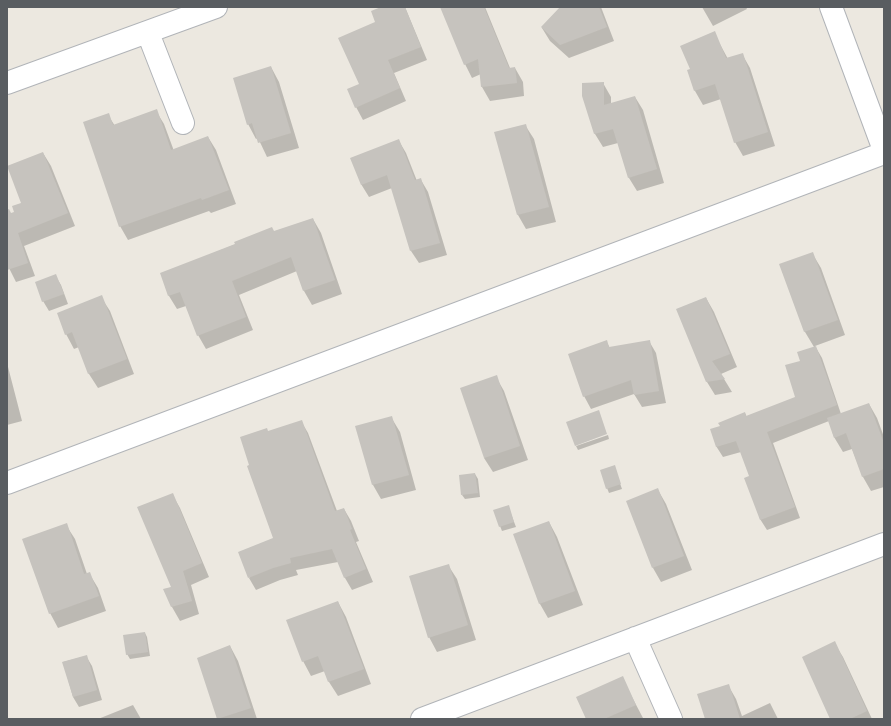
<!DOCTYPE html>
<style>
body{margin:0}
#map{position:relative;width:891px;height:726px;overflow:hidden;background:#ece8e0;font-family:"Source Sans 3",sans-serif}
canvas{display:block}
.frame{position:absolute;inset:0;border:8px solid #595d61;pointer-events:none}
</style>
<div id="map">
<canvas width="891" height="726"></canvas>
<div class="frame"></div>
</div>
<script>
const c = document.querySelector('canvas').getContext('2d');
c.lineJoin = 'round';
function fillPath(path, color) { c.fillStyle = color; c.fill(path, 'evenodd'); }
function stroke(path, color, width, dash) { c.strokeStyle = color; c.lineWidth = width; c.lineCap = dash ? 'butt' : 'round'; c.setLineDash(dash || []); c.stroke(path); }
fillPath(new Path2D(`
 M 384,7 L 405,7 L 427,60 L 394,73 L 406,101 L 363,120 L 356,107 L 360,85 L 376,23 Z
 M 441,7 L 485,7 L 510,68 L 515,68 L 523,82 L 524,96 L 490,101 L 482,87 L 481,74 L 472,78 L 465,64 Z
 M 560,7 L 601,7 L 614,41 L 569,58 L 550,41 L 542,28 L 560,8 Z
 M 702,7 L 746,7 L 747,9 L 713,26 Z
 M 714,33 L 728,59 L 742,54 L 750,68 L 775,146 L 743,156 L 735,142 L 721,99 L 703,105 L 695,91 L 689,71 L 692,70 Z
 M 271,67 L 279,82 L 299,148 L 267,157 L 258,138 L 256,139 L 248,124 Z
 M 603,83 L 611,97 L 611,104 L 635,97 L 643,110 L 664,183 L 637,191 L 629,178 L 618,143 L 603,147 L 595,134 L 583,96 Z
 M 156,111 L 164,124 L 174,151 L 208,137 L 216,150 L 236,204 L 211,213 L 209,211 L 128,240 L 120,226 L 108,115 L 115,126 Z
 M 525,125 L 534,139 L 556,222 L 526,229 L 518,215 L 496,133 Z
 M 399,141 L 406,153 L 417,181 L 421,180 L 428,192 L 447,255 L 419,263 L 411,251 L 392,188 L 369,197 L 361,184 Z
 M 43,153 L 51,166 L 75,226 L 24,246 L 35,276 L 16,282 L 7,264 L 7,216 L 16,213 L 23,203 Z
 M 313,219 L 321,233 L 342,294 L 312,305 L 304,291 L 297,271 L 239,295 L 253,330 L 206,349 L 198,335 L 186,306 L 177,309 L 169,296 L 161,274 L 236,244 Z
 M 812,253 L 821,268 L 845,335 L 815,346 L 822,358 L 841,414 L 869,404 L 877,418 L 884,437 L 884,487 L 871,491 L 863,477 L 852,449 L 843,452 L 834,437 L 829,421 L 773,443 L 800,518 L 767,530 L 760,519 L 750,477 L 741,452 L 723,457 L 716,446 L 721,427 L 745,413 L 747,417 L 797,398 L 802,362 L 814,347 L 805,332 L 780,265 Z
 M 55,275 L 61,285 L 68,304 L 49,311 L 43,301 Z
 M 101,297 L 110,311 L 134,374 L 98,388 L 89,374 L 79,347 L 74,349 L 66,334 Z
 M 706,298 L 714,312 L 737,367 L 721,374 L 732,392 L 715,395 L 707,382 Z
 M 606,341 L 610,348 L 649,341 L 656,353 L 666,403 L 642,407 L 634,394 L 591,409 L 584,396 Z
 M 7,363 L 22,421 L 7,425 Z
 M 496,377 L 504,391 L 528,460 L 493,472 L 484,458 Z
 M 391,417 L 400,432 L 416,490 L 381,499 L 373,485 L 357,427 Z
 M 301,421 L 308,433 L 337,511 L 344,509 L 351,521 L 359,541 L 356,542 L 373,582 L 352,590 L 345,578 L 338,562 L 296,570 L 298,575 L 280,580 L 256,590 L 249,578 L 274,539 L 268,432 Z
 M 608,435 L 609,439 L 578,450 L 576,446 Z
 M 614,466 L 622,489 L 609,493 L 607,488 Z
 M 475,474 L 478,479 L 480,497 L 465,499 L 462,495 Z
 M 658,490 L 666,504 L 692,570 L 661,582 L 653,568 Z
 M 172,494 L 180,508 L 209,577 L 191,585 L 199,614 L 180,621 L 172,607 L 164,590 L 172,587 Z
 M 508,506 L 516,527 L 502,531 L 500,526 Z
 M 549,522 L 557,537 L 583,605 L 548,618 L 540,604 L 514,535 Z
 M 66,525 L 75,539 L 87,574 L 89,573 L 98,588 L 106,611 L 58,628 L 50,613 Z
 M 448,565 L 457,579 L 476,640 L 437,652 L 429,637 Z
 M 338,602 L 346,617 L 371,684 L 338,696 L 329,682 L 325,671 L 311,676 L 303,661 Z
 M 145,633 L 147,637 L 150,656 L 130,659 L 127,654 Z
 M 834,643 L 843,657 L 872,719 L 832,719 Z
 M 230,646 L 238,661 L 257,719 L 218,719 L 199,659 Z
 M 86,656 L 92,666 L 102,700 L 79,707 L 73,697 L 63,662 Z
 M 622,678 L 643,718 L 587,719 Z
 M 728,685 L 736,699 L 742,716 L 770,703 L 778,719 L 706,719 Z
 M 133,705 L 141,719 L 98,719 Z`), '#0003');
fillPath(new Path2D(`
 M 381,7 L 405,7 L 421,47 L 388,60 L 400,88 L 355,108 L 347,89 L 359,84 L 338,38 L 375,22 L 371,11 Z
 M 440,7 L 484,7 L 509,68 L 515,67 L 517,83 L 481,87 L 478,59 L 464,65 Z
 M 560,7 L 599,7 L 607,27 L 560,45 L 541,27 Z
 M 715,31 L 726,58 L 743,53 L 768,132 L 734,143 L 715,84 L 694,91 L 687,70 L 690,69 L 680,46 Z
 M 271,66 L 291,133 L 258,143 L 252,123 L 247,125 L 233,78 Z
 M 604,82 L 604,105 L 635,96 L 657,169 L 628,178 L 613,129 L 594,134 L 582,96 L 582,83 Z
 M 157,109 L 171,150 L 208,136 L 229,190 L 202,200 L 201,198 L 119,227 L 83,122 L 109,113 L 113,125 Z
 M 526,124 L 549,207 L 517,215 L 494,132 Z
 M 399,139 L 415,180 L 421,178 L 440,243 L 410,251 L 387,175 L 361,185 L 350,158 Z
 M 43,152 L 68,213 L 18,233 L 28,263 L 7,270 L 7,210 L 9,209 L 11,213 L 14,212 L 12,206 L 21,203 L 7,166 Z
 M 313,218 L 335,280 L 303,291 L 291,257 L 232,281 L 246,317 L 197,336 L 180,292 L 168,296 L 160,273 L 235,244 L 234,242 L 272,227 L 274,231 Z
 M 813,252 L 838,320 L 804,332 L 779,264 Z
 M 56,274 L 64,294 L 42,302 L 35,282 Z
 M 102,295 L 127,359 L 88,374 L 72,332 L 65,335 L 57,313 Z
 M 706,297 L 730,354 L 712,361 L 725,379 L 706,382 L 676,309 Z
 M 607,340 L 609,347 L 650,340 L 659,391 L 634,395 L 631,380 L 583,397 L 568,354 Z
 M 816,346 L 837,405 L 767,432 L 795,507 L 760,520 L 744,478 L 749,476 L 736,441 L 716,447 L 710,429 L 720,426 L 718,423 L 745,412 L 746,416 L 795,397 L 785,365 L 800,361 L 797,352 Z
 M 497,375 L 520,446 L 484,458 L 460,388 Z
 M 869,403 L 884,443 L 884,469 L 862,477 L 846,433 L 834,438 L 827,418 Z
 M 599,410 L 607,434 L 575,446 L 566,422 Z
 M 392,416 L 409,475 L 372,485 L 355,426 Z
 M 302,420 L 335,511 L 344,508 L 352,529 L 350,530 L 366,569 L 344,578 L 332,549 L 290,558 L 291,563 L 273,568 L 248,578 L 238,552 L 273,538 L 247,466 L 249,465 L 240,437 L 267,428 L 268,431 Z
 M 615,465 L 621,484 L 606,489 L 600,470 Z
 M 475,473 L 478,493 L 461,495 L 459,475 Z
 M 658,488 L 684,556 L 652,568 L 626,501 Z
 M 173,493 L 202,563 L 183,571 L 192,601 L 171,607 L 163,589 L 171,587 L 137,507 Z
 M 509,505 L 514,522 L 499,527 L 493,510 Z
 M 549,521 L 575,591 L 539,604 L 513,534 Z
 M 67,523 L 84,574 L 90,572 L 99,596 L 49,614 L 22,539 Z
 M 449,564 L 468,625 L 428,638 L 409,576 Z
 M 338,601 L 364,669 L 328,682 L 318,656 L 302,662 L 286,620 Z
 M 145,632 L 148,652 L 126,655 L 123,635 Z
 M 835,641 L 867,711 L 850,719 L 830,719 L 802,657 Z
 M 230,645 L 251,708 L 217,719 L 197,658 Z
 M 87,655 L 97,690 L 73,697 L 62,662 Z
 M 623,676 L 636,705 L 604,719 L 586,719 L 576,697 Z
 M 729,684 L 740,719 L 705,719 L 697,694 Z`), '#c6c3be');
const street = new Path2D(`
 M 831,7 L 884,150
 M 148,33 L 183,123
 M 7,83 L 216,7
 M 7,483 L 884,153
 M 635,638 L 671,719
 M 422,719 L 884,544`);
stroke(street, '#b1b4b8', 24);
stroke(street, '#fff', 22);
</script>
